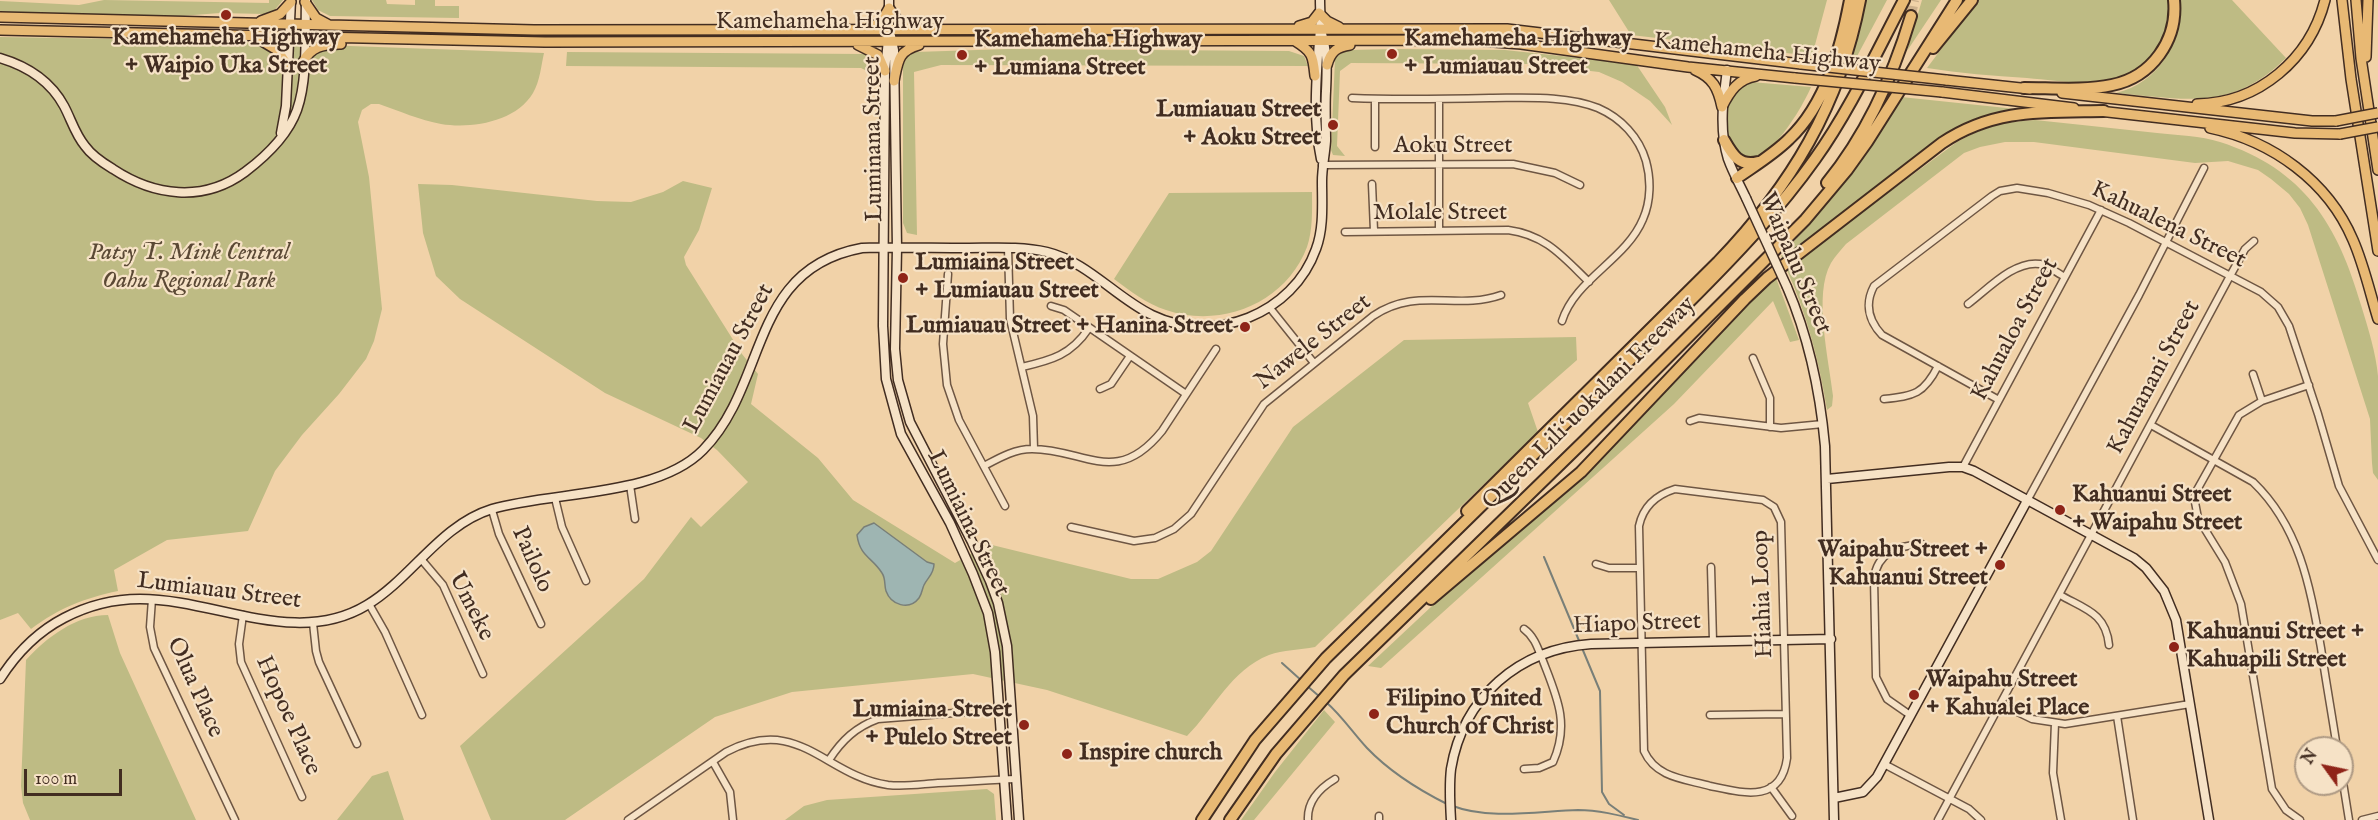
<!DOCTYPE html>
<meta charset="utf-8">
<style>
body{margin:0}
#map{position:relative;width:2378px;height:820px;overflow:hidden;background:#f1d2a8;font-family:"IM FELL English",serif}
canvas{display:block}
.north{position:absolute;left:2294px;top:736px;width:60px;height:60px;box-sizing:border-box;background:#f6e2c6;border:2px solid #ae9a84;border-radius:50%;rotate:303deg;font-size:16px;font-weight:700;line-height:24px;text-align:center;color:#422d21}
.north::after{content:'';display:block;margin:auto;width:21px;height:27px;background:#8f2418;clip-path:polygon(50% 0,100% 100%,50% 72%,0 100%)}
.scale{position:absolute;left:24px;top:769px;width:98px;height:27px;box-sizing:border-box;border:3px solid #422d21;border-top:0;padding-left:8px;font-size:18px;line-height:21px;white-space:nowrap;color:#422d21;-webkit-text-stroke:4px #f6e2c6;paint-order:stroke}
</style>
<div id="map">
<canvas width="2378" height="820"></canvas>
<div class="north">N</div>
<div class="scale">100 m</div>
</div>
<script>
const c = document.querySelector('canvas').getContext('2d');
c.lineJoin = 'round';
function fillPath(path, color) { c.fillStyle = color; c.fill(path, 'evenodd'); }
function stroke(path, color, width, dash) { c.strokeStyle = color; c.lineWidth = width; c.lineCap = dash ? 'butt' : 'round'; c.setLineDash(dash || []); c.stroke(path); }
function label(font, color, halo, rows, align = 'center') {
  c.font = font + ' "IM FELL English",serif'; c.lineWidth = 4.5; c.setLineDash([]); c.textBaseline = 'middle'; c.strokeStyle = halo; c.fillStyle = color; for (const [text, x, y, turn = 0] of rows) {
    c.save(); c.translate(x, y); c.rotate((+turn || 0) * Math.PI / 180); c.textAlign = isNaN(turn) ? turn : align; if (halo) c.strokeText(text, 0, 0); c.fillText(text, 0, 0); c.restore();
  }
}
fillPath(new Path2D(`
 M 104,0 L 269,3 L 269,0 L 283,0 L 273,12 L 264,14 L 220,13 L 168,17 L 0,12 L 0,1 L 79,5 Z
 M 312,0 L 386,0 L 387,4 L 415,5 L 415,0 L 435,0 L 435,6 L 459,6 L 459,18 L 330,16 L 318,10 Z
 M 1609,0 L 1827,0 L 1812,56 L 1631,35 Z
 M 1864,0 L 1887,0 L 1855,60 L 1851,60 Z
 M 1922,0 L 1941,0 L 1907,51 Z
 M 1978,0 L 2168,0 C 2169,17 2166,33 2157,48 C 2129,94 2072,82 2027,78 C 1993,76 1960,73 1927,68 Z
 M 2179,0 L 2232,0 L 2286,58 C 2231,112 2186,99 2116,93 C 2158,83 2183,43 2179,0 Z
 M 0,37 L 184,40 L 544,53 C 541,66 540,81 533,93 C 516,122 471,129 441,124 C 420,120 399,111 379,104 L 371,104 L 362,110 L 358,122 L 369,177 L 382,309 L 374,341 L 366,359 L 339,394 L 302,435 L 275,471 L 248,531 L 167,540 L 114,570 L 118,591 C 85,598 59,608 31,629 L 18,613 L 0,620 Z
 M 1008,49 L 1289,51 L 1304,56 L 1308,66 L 941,65 L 914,72 L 917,235 L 907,233 L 903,223 L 903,66 C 906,59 908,55 915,52 Z
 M 1395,49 L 1505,50 L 1636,64 L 1665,107 L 1672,125 L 1650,101 L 1622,82 L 1599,72 L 1531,64 L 1351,63 L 1340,71 L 1337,146 L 1345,156 L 1333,155 L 1331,150 L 1335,59 L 1342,52 L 1349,50 Z
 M 567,52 L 865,54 L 874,60 L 877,76 L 861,68 L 566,66 Z
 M 1751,82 L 1811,87 C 1803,106 1773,158 1749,159 C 1746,159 1743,157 1740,156 C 1721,129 1722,115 1737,87 Z
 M 1901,97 L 2016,109 L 1982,117 L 1958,128 L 1783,260 L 1781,256 L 1841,187 Z
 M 2035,120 C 2076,124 2117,129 2157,133 C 2177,135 2201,136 2220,142 C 2304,169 2338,225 2361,305 C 2368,328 2376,353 2378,376 C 2378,410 2378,446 2378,480 L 2373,473 L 2372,463 L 2370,419 L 2308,225 L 2300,208 L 2289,194 L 2271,179 L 2258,170 L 2228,161 L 2195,163 L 2034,142 L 2005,142 L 1980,147 L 1964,153 L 1846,244 C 1841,250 1835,256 1831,263 C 1813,294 1829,360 1833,396 L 1832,406 L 1827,410 C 1819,361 1807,314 1786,268 L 1957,142 C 1986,126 2003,122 2035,120 Z
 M 683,181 L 712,188 L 699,230 L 684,257 L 686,265 L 742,354 L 758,374 L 751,404 L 818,458 L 853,500 L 955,563 L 988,544 L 1131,579 L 1158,579 L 1197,562 L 1211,551 L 1293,427 L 1404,340 L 1576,337 L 1577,360 L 1528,403 L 1538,432 L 1315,647 C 1300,650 1283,650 1269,655 C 1231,670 1214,709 1187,736 L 1047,690 L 973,674 L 792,692 L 715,717 L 565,820 L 491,820 L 460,746 L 644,579 L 691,517 L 701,527 L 748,482 L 717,450 L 701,438 L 605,393 L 460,299 L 436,276 L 423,233 L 418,184 L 452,185 L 597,201 L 631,202 L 663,192 Z
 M 1312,192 C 1312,210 1313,229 1307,247 C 1286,303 1221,329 1166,310 C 1147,304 1130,291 1114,279 L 1169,193 Z
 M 1776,278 L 1799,340 L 1790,342 L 1773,301 L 1674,404 L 1381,668 L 1368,666 L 1432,606 L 1573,485 L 1617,442 L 1733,319 Z
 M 108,615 L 120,653 L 196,820 L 30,820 L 23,803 L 21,786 L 26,660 C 47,637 76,615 108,615 Z
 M 1324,710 L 1335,722 L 1254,820 L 1241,820 L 1275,772 Z
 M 388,771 L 404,820 L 337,820 L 372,776 Z
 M 987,789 L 994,794 L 996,820 L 785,820 L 804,806 L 827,800 Z`), '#bebb84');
const water = new Path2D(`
 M 874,523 L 927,562 L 934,564 C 934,574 928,577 924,585 C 922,589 922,594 919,598 C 909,611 891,605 886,591 C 884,585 886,579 882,573 C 872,557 860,557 857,535 L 864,527 Z`);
fillPath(water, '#9eb5b2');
stroke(water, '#797f78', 1.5);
stroke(new Path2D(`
 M 1544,557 L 1580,643
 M 1582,648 L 1600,691 L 1602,792 L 1609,804 L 1624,815
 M 1282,663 L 1302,681
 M 1306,685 L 1320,697
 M 1326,702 C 1342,716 1353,733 1367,748 C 1389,771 1419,790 1447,804
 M 1453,806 C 1488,820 1540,811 1578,810 C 1598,810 1618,815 1638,820`), '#797f78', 2);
stroke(new Path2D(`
 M 1911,16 L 1914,0`), '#ceb18d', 10, [10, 5]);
const street = new Path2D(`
 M 1352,98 C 1398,100 1444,99 1490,98 C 1524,98 1566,95 1598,108 C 1621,118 1639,137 1646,161 C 1651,179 1651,201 1643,219 C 1626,260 1575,279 1562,321
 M 1375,99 L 1375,147
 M 1439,99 L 1439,231
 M 1322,165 L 1513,164 L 1555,173 L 1580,185
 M 1372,184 L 1374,231
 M 1345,232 L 1508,230 C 1546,235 1563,257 1589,282
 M 1008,248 L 1010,319 L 1033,416 L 1034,449
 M 948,274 L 943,344 L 947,385 L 959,420 L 1005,506
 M 1968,304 C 1987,290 2014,260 2040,264 C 2049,266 2057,273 2065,277
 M 1051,306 L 1064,310 L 1186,394
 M 1270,308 L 1314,363
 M 1753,358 L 1770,398 L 1770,427
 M 1022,367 C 1052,360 1071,355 1089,328
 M 2253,374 L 2262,401
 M 1100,389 L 1111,384 L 1130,356
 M 1884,399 C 1914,396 1924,394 1938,366
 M 1999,400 L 1882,335 C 1868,320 1865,303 1874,286 L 1992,196 L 2000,191 L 2017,188 L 2048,193 L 2089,205 L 2129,223 L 2261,292 L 2278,307 L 2289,326 L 2318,414 L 2339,486 L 2378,560
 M 1690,421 L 1699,418 L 1781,428 L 1823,424
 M 2151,425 L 2253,482 C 2300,527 2310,587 2321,648 C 2326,682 2332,715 2337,748
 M 984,466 C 999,458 1014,449 1032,449 C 1085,449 1116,488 1162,431 L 1216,349
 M 1963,467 L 2101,210
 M 630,485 L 635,519
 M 1675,489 L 1763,500 L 1774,507 L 1781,522 L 1787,758 C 1781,804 1743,793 1710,786 C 1685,779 1656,778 1644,751 L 1639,526 C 1643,507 1656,495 1675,489 Z
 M 555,498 L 562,527 L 586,581
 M 2028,499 L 2139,295 L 2204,168
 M 492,510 L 499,534 L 541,624
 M 1071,527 L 1134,541 L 1155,538 L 1174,529 L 1191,514 L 1264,404 L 1373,316 C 1417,286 1456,311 1501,295
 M 421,559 L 443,585 L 483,674
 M 1596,564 L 1609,568 L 1639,568
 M 1711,567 L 1713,641
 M 2060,595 C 2085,609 2106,613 2109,645
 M 152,599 L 150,627 L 154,648 L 235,820
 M 369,604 L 385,632 L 422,715
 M 243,615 L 239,644 L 241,662 L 302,797
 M 313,623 L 316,651 L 319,662 L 357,744
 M 2001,704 L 2032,719 L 2065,724 L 2190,704
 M 1710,715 L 1785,714
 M 1910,715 L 1887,699 L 1876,677 L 1874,579 C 1877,552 1898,546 1922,544
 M 2117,716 L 2133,820
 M 2055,723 L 2053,773 L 2061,820
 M 829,760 C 842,740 856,727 878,719 L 967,712
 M 713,762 L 730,792 L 733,820
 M 1884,764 L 1969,809 L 1981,820
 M 1524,769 L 1539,768 L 1553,762 C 1570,724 1557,697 1543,661 C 1538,649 1535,637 1524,629
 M 2342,776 L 2349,820
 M 1771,787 L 1792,816
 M 1379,816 L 1379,820
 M 628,820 L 726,752 C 799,714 825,776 888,785 C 905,787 922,784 938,783 C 964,782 990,780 1016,779
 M 1308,820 C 1307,801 1320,788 1335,779
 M 1938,820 L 2230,276 L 2245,249 L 2254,241
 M 2300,820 L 2286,810 L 2272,789 L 2241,604 L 2225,562 L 2198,518 L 2194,497 L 2197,490 L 2239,415 L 2262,401 L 2309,385
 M 2362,820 L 2378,816`);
const secondary = new Path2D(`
 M 889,0 L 889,29 L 885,71 L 883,326 L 886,379 L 901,434 L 950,523 L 973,574 L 988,613 L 995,652 L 1007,820
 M 1320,0 C 1320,9 1321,19 1320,28 C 1317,71 1312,116 1321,159
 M 891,36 L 894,50 L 897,248 L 895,349 L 898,380 L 910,422 L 972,542 L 990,581 L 998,603 L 1007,646 L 1019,820
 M 0,58 C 27,66 50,80 64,106 C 71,119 75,134 85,146 C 92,156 103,163 113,169 C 154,196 203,203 245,172 C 265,157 288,135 297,110 C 308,79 305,34 306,1
 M 1727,70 C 1723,100 1719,130 1728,159 C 1733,173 1740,185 1746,198
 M 281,133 L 286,106 L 291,0
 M 1787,287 C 1809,338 1820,391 1825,446 L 1834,820
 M 1827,479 L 1949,467 L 1963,467 L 1974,471 L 2134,558 L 2146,568 L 2164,591 L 2176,620 L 2209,820
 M 0,679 C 16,654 37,632 64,618 C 87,606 114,599 140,599 C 216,599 296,648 367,605 C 412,578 440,525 492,509 C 554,491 657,497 703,450 C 769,383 748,269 862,248 C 897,247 931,248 966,248 C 993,248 1021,246 1047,252 C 1088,262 1115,297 1152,315 C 1214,345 1293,314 1316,249 C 1324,228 1322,203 1322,181 C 1322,168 1325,155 1326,141 C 1326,124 1325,108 1326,91 C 1327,70 1328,49 1320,28
 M 1834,798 L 1863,792 L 1877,777 L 2028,499
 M 1451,820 C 1450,803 1449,786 1451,769 C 1463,697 1519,649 1591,644 L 1831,639`);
const primary = new Path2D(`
 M 2342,0 L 2351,79 L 2378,251
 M 2356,0 L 2361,58 L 2378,170
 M 305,2 L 316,18 L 329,25
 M 889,8 L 899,22 L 911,26
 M 0,17 L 534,30 L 1507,29 L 1801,64
 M 261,21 L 280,14 L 291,2
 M 1299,26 L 1312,22 L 1319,13 L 1327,21 L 1339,27
 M 869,28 L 881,22 L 889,8
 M 0,30 L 545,42 L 1467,40 L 1521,44 L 1688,67 L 1795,78
 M 257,38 L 277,50 L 288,66
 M 1295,41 C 1313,52 1313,56 1315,76
 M 858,45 L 878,55 L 885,71
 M 2366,57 L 2368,0
 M 303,62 C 312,45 324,45 341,44
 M 1327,65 C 1331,51 1337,47 1350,45
 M 1695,70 C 1713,78 1718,88 1722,107
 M 1946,80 L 2030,89
 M 894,81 C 898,61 898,51 919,45
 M 1942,92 L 2074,108
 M 2062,93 L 2312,121 L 2336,121
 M 2197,104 C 2259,103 2310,59 2325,0
 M 1722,107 C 1730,91 1738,79 1756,76
 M 2099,111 L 2295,133 L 2340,134
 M 2210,128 C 2272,141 2328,181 2353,240 C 2364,265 2370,293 2378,319`);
const highway = new Path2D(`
 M 1933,48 L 1972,0
 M 2024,88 C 2052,88 2084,91 2112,85 C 2152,77 2178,40 2174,0
 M 1724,140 C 1732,154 1739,167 1758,162
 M 1737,178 C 1754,166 1774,154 1789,139 C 1826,104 1841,48 1850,0
 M 1827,183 C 1867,134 1893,76 1911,16
 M 1467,511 L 1718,262 C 1791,186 1840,105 1860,0
 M 1431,599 L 1581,472 L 1745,299 L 1767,278 L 1942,143 C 1994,108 2044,112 2104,111
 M 1202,820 L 1255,740 L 1326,658 L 1689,302 C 1734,257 1778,211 1815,159 C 1850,110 1876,53 1904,0
 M 1230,820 L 1276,754 L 1344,675 L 1584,441 L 1805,220 L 1847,170 L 1867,142 L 1957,0`);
stroke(street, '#6e5643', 9);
stroke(secondary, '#422d21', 11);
stroke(primary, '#422d21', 12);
stroke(highway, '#422d21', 14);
stroke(street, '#f6e2c6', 6);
stroke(secondary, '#f6e2c6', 8);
stroke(primary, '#e8b974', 9);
stroke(highway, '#e8b974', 10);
const secondaryBridge = new Path2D(`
 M 1746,198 L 1787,287`);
const primaryBridge = new Path2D(`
 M 1801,64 L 1946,80
 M 1795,78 L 1942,92
 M 2336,121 L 2378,113
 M 2340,134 L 2378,127`);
stroke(secondaryBridge, '#422d21', 11, []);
stroke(primaryBridge, '#422d21', 12, []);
stroke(secondaryBridge, '#f6e2c6', 8);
stroke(primaryBridge, '#e8b974', 9);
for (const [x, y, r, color] of [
 [226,15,6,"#8f2418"],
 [1392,54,6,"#8f2418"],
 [962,55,6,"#8f2418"],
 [1333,125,6,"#8f2418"],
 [903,278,6,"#8f2418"],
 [1245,327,6,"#8f2418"],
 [2060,510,6,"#8f2418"],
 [2000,565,6,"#8f2418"],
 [2174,647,6,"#8f2418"],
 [1914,695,6,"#8f2418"],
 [1374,714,6,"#8f2418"],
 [1024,725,6,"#8f2418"],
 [1067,754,6,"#8f2418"]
]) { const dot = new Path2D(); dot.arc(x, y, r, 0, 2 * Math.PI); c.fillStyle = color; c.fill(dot); stroke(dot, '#f6e2c6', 2); }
label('24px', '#422d21', '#f6e2c6', [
 ["Kamehameha Highway",830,23],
 ["Kamehameha Highway",1767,54,6],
 ["Luminana Street",875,139,-91],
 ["Aoku Street",1453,147],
 ["Molale Street",1440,214],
 ["Kahualena Street",2168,226,26],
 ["Waipahu Street",1794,264,67],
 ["Kahualoa Street",2016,330,-62],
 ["Nawele Street",1314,343,-38],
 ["Lumiauau Street",730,359,-62],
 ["Kahuanani Street",2155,378,-62],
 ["Queen Liliʻuokalani Freeway",1590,404,-45],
 ["Lumiaina Street",967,524,64],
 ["Pailolo",531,560,66],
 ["Lumiauau Street",219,592,7],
 ["Hiahia Loop",1764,594,-92],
 ["Umeke",470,607,63],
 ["Hiapo Street",1637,625,-2],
 ["Olua Place",194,688,66],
 ["Hopoe Place",287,716,66]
]);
label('bold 24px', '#422d21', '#f6e2c6', [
 ["Kamehameha Highway",226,39,"center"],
 ["+ Waipio Uka Street",226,67,"center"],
 ["Kamehameha Highway",1404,40],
 ["+ Lumiauau Street",1404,68],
 ["Kamehameha Highway",974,41],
 ["+ Lumiana Street",974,69],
 ["Lumiauau Street",1321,111,"right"],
 ["+ Aoku Street",1321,139,"right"],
 ["Lumiaina Street",915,264],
 ["+ Lumiauau Street",915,292],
 ["Lumiauau Street + Hanina Street",1233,327,"right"],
 ["Kahuanui Street",2072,496],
 ["+ Waipahu Street",2072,524],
 ["Waipahu Street +",1988,551,"right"],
 ["Kahuanui Street",1988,579,"right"],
 ["Kahuanui Street +",2186,633],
 ["Kahuapili Street",2186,661],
 ["Waipahu Street",1926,681],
 ["+ Kahualei Place",1926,709],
 ["Filipino United",1386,700],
 ["Church of Christ",1386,728],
 ["Lumiaina Street",1012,711,"right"],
 ["+ Pulelo Street",1012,739,"right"],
 ["Inspire church",1079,754]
], 'left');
label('italic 24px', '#5b4935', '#f6e2c6', [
 ["Patsy T. Mink Central",189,254],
 ["Oahu Regional Park",189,282]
]);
</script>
